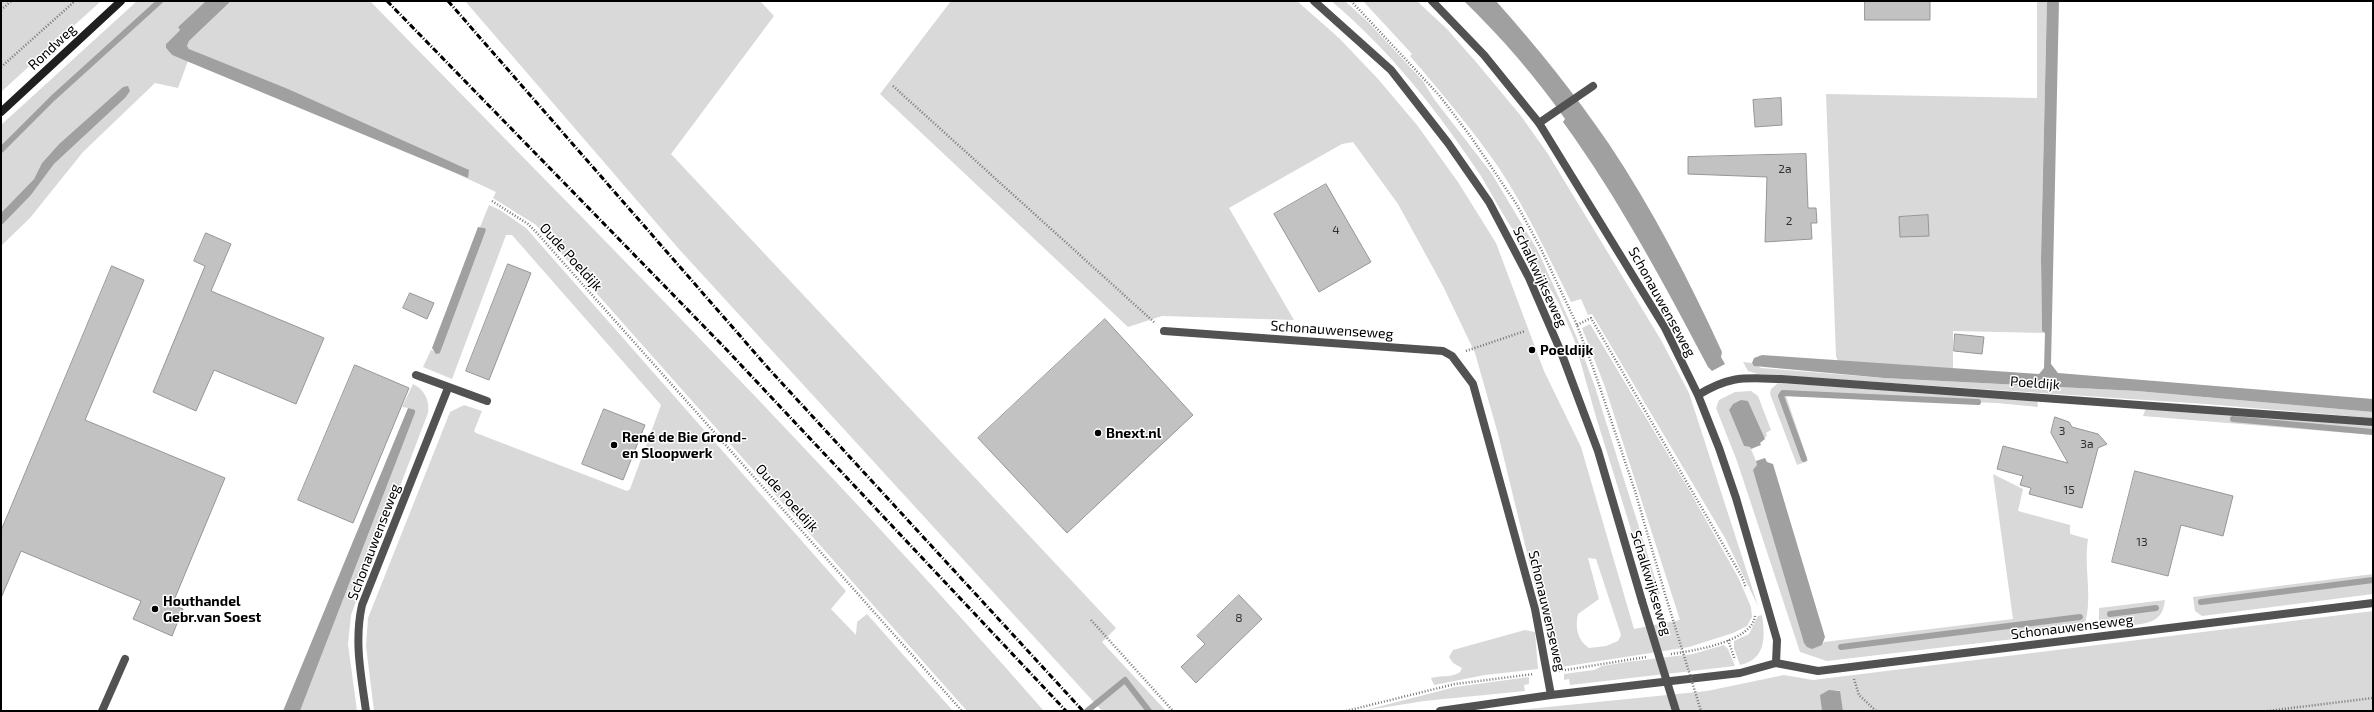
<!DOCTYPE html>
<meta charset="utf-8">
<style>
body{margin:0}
#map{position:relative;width:2374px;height:712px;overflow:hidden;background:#fff;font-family:"Exo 2",sans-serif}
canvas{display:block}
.frame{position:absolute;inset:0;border:2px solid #000;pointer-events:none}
</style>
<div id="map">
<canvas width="2374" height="712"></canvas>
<div class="frame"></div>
</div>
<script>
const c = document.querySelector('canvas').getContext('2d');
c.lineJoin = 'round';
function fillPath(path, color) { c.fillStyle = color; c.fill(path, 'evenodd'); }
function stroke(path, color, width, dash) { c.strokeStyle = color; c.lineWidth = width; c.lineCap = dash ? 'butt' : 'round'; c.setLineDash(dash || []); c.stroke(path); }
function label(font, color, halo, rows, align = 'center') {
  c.font = font + ' "Exo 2",sans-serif'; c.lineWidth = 3; c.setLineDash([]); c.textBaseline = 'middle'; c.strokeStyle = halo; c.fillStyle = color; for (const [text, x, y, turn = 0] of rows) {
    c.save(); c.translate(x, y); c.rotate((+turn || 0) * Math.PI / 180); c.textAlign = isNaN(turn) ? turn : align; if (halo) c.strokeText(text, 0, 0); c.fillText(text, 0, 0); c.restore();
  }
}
fillPath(new Path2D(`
 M 1,1 L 101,1 L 1,92 Z
 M 137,1 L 206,1 L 178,27 L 180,30 L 166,44 L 166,48 L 172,55 L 188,61 L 178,88 L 155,83 L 83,152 L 30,218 L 1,246 L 1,226 L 31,195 L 54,164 L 125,98 L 123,87 L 59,144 L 42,163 L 34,179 L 1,213 L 1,125 Z
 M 231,1 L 370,1 C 598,234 829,465 1044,711 L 967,711 L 536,225 L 493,198 L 496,192 L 189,49 L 187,46 L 189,41 Z
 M 465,1 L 760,1 L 774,16 L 671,154 L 1116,628 L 1102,642 L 1166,711 L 1102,711 L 678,248 Z
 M 951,1 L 1297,1 L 1339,38 L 1378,79 L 1417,125 L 1458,182 L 1496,243 L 1544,371 L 1581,447 L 1634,629 L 1680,620 L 1605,387 L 1582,328 L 1590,324 L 1688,488 L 1739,579 L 1751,607 L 1752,617 L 1747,626 L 1733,633 L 1689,647 L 1555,668 L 1498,434 L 1475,353 L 1443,286 L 1398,204 L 1353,142 L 1342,144 L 1229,208 L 1294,320 L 1162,316 L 1128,327 L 880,94 ZM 1588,558 L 1596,559 L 1621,635 L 1618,641 L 1606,646 L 1589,648 C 1577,640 1575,627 1578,614 L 1599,599 Z
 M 1331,1 L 1345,1 L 1368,22 L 1423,81 L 1434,99 L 1492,174 L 1538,251 L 1577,338 L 1595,387 L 1660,594 L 1652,597 L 1596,417 L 1574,339 L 1559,304 L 1522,239 L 1517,236 C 1504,217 1493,196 1481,176 C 1439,113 1390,50 1331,1 Z
 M 1363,1 L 1417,1 L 1447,29 L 1476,62 L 1521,116 L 1548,154 L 1661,340 L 1689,393 L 1758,606 L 1725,538 L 1592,314 L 1588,315 L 1581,299 L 1571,302 C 1549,257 1527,211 1499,168 C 1472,129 1441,92 1410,56 L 1412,54 Z
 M 2037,1 L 2047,1 L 2041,258 L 2042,331 L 2045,333 L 1953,331 L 1953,373 L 1838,361 L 1836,356 L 1826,94 L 2037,98 Z
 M 489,205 L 500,210 L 526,228 L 846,591 L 831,609 L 856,635 L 857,622 L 867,614 L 953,711 L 374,711 L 366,646 L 368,618 L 450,412 L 464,405 L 482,411 L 474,431 L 476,433 L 627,491 L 630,489 L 661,405 L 512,235 L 506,235 L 452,379 L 423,367 L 431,350 L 440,353 L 486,230 L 485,228 L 480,227 Z
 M 1743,362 L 1752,363 L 1761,368 L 1884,378 L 2137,391 L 2373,412 L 2373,418 L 2205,404 L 1758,374 L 1748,371 Z
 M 1778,383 L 2037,399 L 2038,407 L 1997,403 L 1786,396 L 1808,461 L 1797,465 L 1770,394 L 1771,389 Z
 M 413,384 C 424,389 430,400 428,413 L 351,615 L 348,644 L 357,711 L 300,711 L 415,413 L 408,408 L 402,407 Z
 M 1751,391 L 1758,396 L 1771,430 L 1766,433 L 1767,436 L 1764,438 L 1748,401 L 1733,404 L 1729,410 L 1744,446 L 1750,447 L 1756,461 L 1822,645 L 1824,642 L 2013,619 L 1993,474 L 2023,489 L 2018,511 L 2070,525 L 2070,534 L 2088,539 C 2083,569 2095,604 2082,631 L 1827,661 L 1800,652 L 1737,461 L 1716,408 L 1719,400 L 1735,392 Z
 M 2146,408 L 2373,425 L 2373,435 L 2143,416 Z
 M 2373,574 L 2373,594 L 2202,616 L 2195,611 L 2193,597 Z
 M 2165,600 C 2164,606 2163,613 2158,617 C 2150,626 2119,626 2106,628 L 2099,621 L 2099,608 Z
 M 2373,611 L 2373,711 L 1843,711 L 1839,690 C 1829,692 1829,690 1821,695 L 1822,711 L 1508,711 L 1707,691 L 1784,675 L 1813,680 Z
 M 1762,615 C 1765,636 1767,659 1740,665 L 1734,648 L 1734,641 L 1749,634 L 1758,616 Z
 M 1525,630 L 1535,632 L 1538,669 L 1485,675 L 1434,685 L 1431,678 C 1440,675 1453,678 1460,672 L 1462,668 L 1453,663 L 1449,657 L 1453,650 Z
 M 1724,645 L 1728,649 L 1735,666 L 1570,685 L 1569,679 L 1564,680 L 1564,674 L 1594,670 L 1602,666 L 1627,662 L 1693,654 Z
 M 1529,677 L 1529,684 L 1524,685 L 1525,691 L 1424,701 L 1362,711 L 1455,687 Z`), '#d9d9d9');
fillPath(new Path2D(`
 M 206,1 L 231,1 L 189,41 L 187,46 L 189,49 L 288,89 L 469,170 L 468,178 L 172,55 L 166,48 L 166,44 L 180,30 L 178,27 Z
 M 1464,1 L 1496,1 C 1537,47 1575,94 1609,144 C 1652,208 1690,282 1722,352 L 1721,357 L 1725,364 L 1712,371 L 1708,367 C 1665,285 1617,196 1563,122 L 1565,119 C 1536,77 1501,37 1464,1 Z
 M 2047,1 L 2059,1 L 2051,364 L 2058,373 L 2373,399 L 2373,412 L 2137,391 L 1884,378 L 1754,366 L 1752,363 L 1754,358 L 1762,355 L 2039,374 L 2044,368 L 2045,333 L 2042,331 L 2041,258 Z
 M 128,86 L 130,91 L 125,98 L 54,164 L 31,195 L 1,226 L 1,213 L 34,179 L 42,163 L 59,144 L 123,87 Z
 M 478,227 L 485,228 L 486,230 L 440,353 L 436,354 L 432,348 Z
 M 1741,400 L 1748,401 L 1765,439 L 1760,443 L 1761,445 L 1751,449 L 1750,447 L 1744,446 L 1729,410 L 1733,404 Z
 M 408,408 L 415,410 L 415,413 L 300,711 L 283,711 Z
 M 1765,458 L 1767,462 L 1773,464 L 1825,637 L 1822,645 L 1812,649 L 1807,647 L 1804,643 L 1753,470 L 1757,465 L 1756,461 Z
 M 1829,690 L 1840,691 L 1843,711 L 1822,711 L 1820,695 Z`), '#a0a0a0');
stroke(new Path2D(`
 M 1,150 L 53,98 L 160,1
 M 2233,419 L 2373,432
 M 1804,459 L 1781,396 L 1783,393 L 1978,402
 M 2201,602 L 2373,580
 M 2110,614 L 2156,608
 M 1841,647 L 2080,617
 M 1087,711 L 1125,680 L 1149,711`), '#a0a0a0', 6);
const building = new Path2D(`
 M 1865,1 L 1930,1 L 1930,20 L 1865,20 Z
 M 1781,98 L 1782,125 L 1755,127 L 1753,100 Z
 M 1806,154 L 1808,208 L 1816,208 L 1817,223 L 1811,223 L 1812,239 L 1765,242 L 1767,177 L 1688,174 L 1688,157 Z
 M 1326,184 L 1371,262 L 1319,292 L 1274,214 Z
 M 1928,215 L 1929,236 L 1900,237 L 1899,217 Z
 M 206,233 L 231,244 L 211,291 L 324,338 L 296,404 L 214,370 L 196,411 L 153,392 L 205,266 L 194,261 Z
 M 508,264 L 531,273 L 489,380 L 466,371 Z
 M 112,266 L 144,280 L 85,420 L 225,478 L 172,605 L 183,609 L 172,636 L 133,619 L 141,601 L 21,551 L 1,598 L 1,531 Z
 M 410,293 L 434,303 L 427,319 L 403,308 Z
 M 1105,319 L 1193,415 L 1067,533 L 978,438 Z
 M 1955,334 L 1984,337 L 1982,354 L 1954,351 Z
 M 355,365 L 409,388 L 353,523 L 298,500 Z
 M 604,409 L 645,425 L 623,480 L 582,464 Z
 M 2055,417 L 2069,422 L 2072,427 L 2098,434 L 2107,444 L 2098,448 L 2082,508 L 2029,494 L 2031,488 L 2020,485 L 2023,476 L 1997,469 L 2003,446 L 2068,463 L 2051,433 Z
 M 2135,471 L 2233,496 L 2223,536 L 2181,525 L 2168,576 L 2112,562 Z
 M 1239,595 L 1262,619 L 1196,683 L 1181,667 L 1205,644 L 1197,636 Z`);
fillPath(building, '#c2c2c2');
stroke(building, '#969696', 1);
stroke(new Path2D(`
 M 1351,1 L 1439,95 L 1471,137 L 1517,205 L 1541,249 L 1577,325 L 1595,373 L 1635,491 L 1665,594
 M 1,10 L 11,1
 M 1,67 L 75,1
 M 893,86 L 1155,323
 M 492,201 L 528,224 L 537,233 L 962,711
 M 1577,325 L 1591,318 L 1742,577 L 1746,588
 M 1466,351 L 1525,331
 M 1091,620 L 1173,711
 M 1728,640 L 1735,660
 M 1671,654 C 1692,651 1752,642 1755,616
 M 1559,671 L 1646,657
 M 1854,679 L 1859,695 L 1876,711
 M 1346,711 L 1455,684 L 1534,674
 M 2267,711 L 2373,698`), '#747474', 2.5, [1, 2]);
stroke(new Path2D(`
 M 1539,123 L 1593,86
 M 416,375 L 487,401
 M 102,711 L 125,659`), '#525252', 8);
stroke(new Path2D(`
 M 1432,1 L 1484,55 L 1539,123 L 1665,328 L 1698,395 L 1719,448 L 1736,498 L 1777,640 L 1776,663
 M 1164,331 L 1443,351 L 1452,356 L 1473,384 L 1535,609 L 1551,695
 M 1698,395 C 1731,375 1744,378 1781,379 L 2373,422
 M 366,711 C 361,675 354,641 362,605 L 448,388
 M 1440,711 L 1551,695 L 1740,673 L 1776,663 L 1818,671 L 2373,603`), '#525252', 8);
stroke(new Path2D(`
 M 1314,1 L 1391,70 L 1448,143 L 1489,202 L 1529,278 L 1561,352 L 1598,451 L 1642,601`), '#525252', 8);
stroke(new Path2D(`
 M 1,112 L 121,1`), '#1f1f1f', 8);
stroke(new Path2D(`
 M 387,1 L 725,348 L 1066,711
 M 448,1 L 769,369 L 1083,711`), '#000', 3, [6, 2, 1, 2]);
stroke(new Path2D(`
 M 1665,594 L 1701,711`), '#747474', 2.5, [1, 2]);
stroke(new Path2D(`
 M 1642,601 L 1676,711`), '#525252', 8);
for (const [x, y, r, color] of [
 [1532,350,4,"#000"],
 [1098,433,4,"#000"],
 [614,445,4,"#000"],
 [155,609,4,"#000"]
]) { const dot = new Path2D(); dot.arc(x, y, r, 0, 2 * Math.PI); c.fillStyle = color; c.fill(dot); stroke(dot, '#fff', 1.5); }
label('12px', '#303030', null, [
 ["2a",1785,169],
 ["2",1789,221],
 ["4",1336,230],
 ["3",2062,431],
 ["3a",2087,444],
 ["15",2069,490],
 ["13",2142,542],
 ["8",1239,618]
]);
label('14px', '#000', '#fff', [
 ["Rondweg",52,47,-43],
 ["Oude Poeldijk",571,257,48],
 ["Schalkwijkseweg",1540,277,65],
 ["Schonauwenseweg",1662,302,61],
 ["Schonauwenseweg",1332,330,4],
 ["Poeldijk",2035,383,4],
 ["Oude Poeldijk",787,498,48],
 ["Schonauwenseweg",374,542,-69],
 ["Schalkwijkseweg",1651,583,73],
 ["Schonauwenseweg",1547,611,77],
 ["Schonauwenseweg",2072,627,-7]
]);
label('bold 14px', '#000', '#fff', [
 ["Poeldijk",1540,350],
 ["Bnext.nl",1106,433],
 ["René de Bie Grond-",622,437],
 ["en Sloopwerk",622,453],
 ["Houthandel",163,601],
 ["Gebr.van Soest",163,617]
], 'left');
</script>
